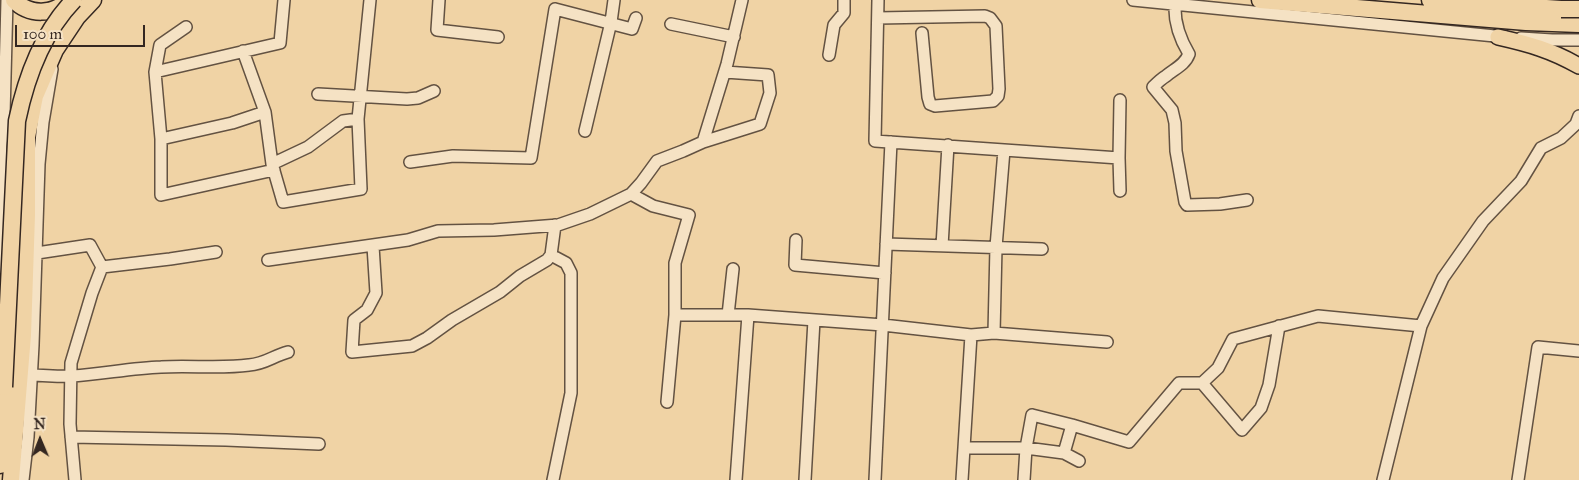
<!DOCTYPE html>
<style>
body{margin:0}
#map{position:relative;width:1579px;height:480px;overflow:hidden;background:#f0d3a5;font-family:"IM FELL Great Primer",serif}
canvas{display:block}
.north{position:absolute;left:15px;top:415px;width:50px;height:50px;-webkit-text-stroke:4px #f5e2c4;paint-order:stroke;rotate:359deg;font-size:14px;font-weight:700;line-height:20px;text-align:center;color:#342721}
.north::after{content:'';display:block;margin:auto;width:18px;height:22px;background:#342721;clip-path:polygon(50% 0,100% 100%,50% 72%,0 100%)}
.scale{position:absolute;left:15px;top:25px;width:130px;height:22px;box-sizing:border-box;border:2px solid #342721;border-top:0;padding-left:6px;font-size:15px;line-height:18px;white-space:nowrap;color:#342721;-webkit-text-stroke:4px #f5e2c4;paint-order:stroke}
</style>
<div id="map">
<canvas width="1579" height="480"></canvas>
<div class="north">N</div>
<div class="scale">100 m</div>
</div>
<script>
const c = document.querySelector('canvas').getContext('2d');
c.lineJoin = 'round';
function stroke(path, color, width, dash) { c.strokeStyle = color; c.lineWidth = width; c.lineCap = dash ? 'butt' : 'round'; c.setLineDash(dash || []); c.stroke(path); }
const minor = new Path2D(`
 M 439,0 L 437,30 L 498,37
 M 878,0 L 875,141 L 1119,158 L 1120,100
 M 1133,0 L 1505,37
 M 1175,4 C 1174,22 1180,39 1189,54 C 1185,65 1174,69 1166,76 C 1161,79 1157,83 1153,87 L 1172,110 L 1175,123 L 1176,151 L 1185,202 L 1187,205 L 1220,204 L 1247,200
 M 878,18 L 985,16 L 990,18 L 996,26 L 999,89 L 998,96 L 993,101 L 935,106 L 930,104 L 928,97 L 922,33
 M 671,24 L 734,37
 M 186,27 L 160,45 L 155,72 L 161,139 L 232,123 L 265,112
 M 1521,38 L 1552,40 L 1579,40
 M 243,51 L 265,112 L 272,164 L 283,202 L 361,189 L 358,119 L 370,0
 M 829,55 L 834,25 L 844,13 L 844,0
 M 155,72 L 280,43 L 284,0
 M 318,94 L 407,99 L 418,98 L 434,91
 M 585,131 L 611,22 L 614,0
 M 161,139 L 161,195 L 274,170
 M 703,142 L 760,124 L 770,93 L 768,75 L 725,72
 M 1119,158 L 1120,191
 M 410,162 L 453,156 L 531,158 L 555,9 L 632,29 L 636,18
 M 272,164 L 308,147 L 343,121 L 358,119
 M 631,194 L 653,206 L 689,215 L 675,263 L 675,315
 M 796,240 L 795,265 L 885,273
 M 886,244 L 1042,249
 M 373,246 L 376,293 L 367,310 L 354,320 L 352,352 L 412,346 L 427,338 L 452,320 L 500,292 L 520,276 L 547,260 L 551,255 L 555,225
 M 942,246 L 948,145
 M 37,253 L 90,245 L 102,267 L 92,293 L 71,363 L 70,424 L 75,480
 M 551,255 L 566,263 L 571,273 L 571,393 L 553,480
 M 268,260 L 408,240 L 438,231 L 494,230 L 558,225 L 590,214 L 631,194 L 641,183 L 657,161 L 683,151 L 703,142 L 727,64 L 742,0
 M 102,267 L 170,259 L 216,252
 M 0,268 L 1,146 L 4,115 L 7,0
 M 728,315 L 733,269
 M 994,333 L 1107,342
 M 971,335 L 994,333 L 996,247 L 1004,150
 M 31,375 C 45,375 59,377 73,376 C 103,374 132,368 161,367 C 190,365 220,369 249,365 C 265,364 273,356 288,352
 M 1202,383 L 1242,430 L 1261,408 L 1269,385 L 1279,326
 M 667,402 L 675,315 L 748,315
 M 71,437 L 226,440 L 319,444
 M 964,448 L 1026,448 L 1064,453 L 1072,425 L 1129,442 L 1179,383 L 1202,383 L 1218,368 L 1233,339 L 1318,316 L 1421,326
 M 1064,453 L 1079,461
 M 23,480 L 28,437 L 33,345 L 39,164 L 43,122 L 52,69
 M 736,480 L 748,315 L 883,325 L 971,335 L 962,480
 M 805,480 L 814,320
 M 875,480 L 891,142
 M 1024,480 L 1026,448 L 1032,415 L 1072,425
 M 1383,480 L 1421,326 L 1443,278 L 1483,221 L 1521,181 L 1541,148 L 1561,138 L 1576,124 L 1579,116
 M 1518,480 L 1538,347 L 1579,351`);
const major = new Path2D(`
 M 1498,37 C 1529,44 1551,50 1579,66`);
const highway = new Path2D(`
 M 14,0 C 29,16 54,15 68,0
 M 1260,0 L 1526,22 L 1579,24
 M 1430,0 L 1561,9
 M 0,465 L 5,416 L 4,387
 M 11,480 L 23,335 L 27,215 L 27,137 L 35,96 L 55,50 L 77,17 L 93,0`);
stroke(minor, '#635242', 14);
stroke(major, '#342721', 18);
stroke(highway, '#342721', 19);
stroke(minor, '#f5e2c4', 11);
stroke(major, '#f0d3a5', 15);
stroke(highway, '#f0d3a5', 16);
const highwayBridge = new Path2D(`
 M 1561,9 L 1579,9
 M 4,387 L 17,121 C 26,78 42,33 74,0`);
stroke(highwayBridge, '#342721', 19, []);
stroke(highwayBridge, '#f0d3a5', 16);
</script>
